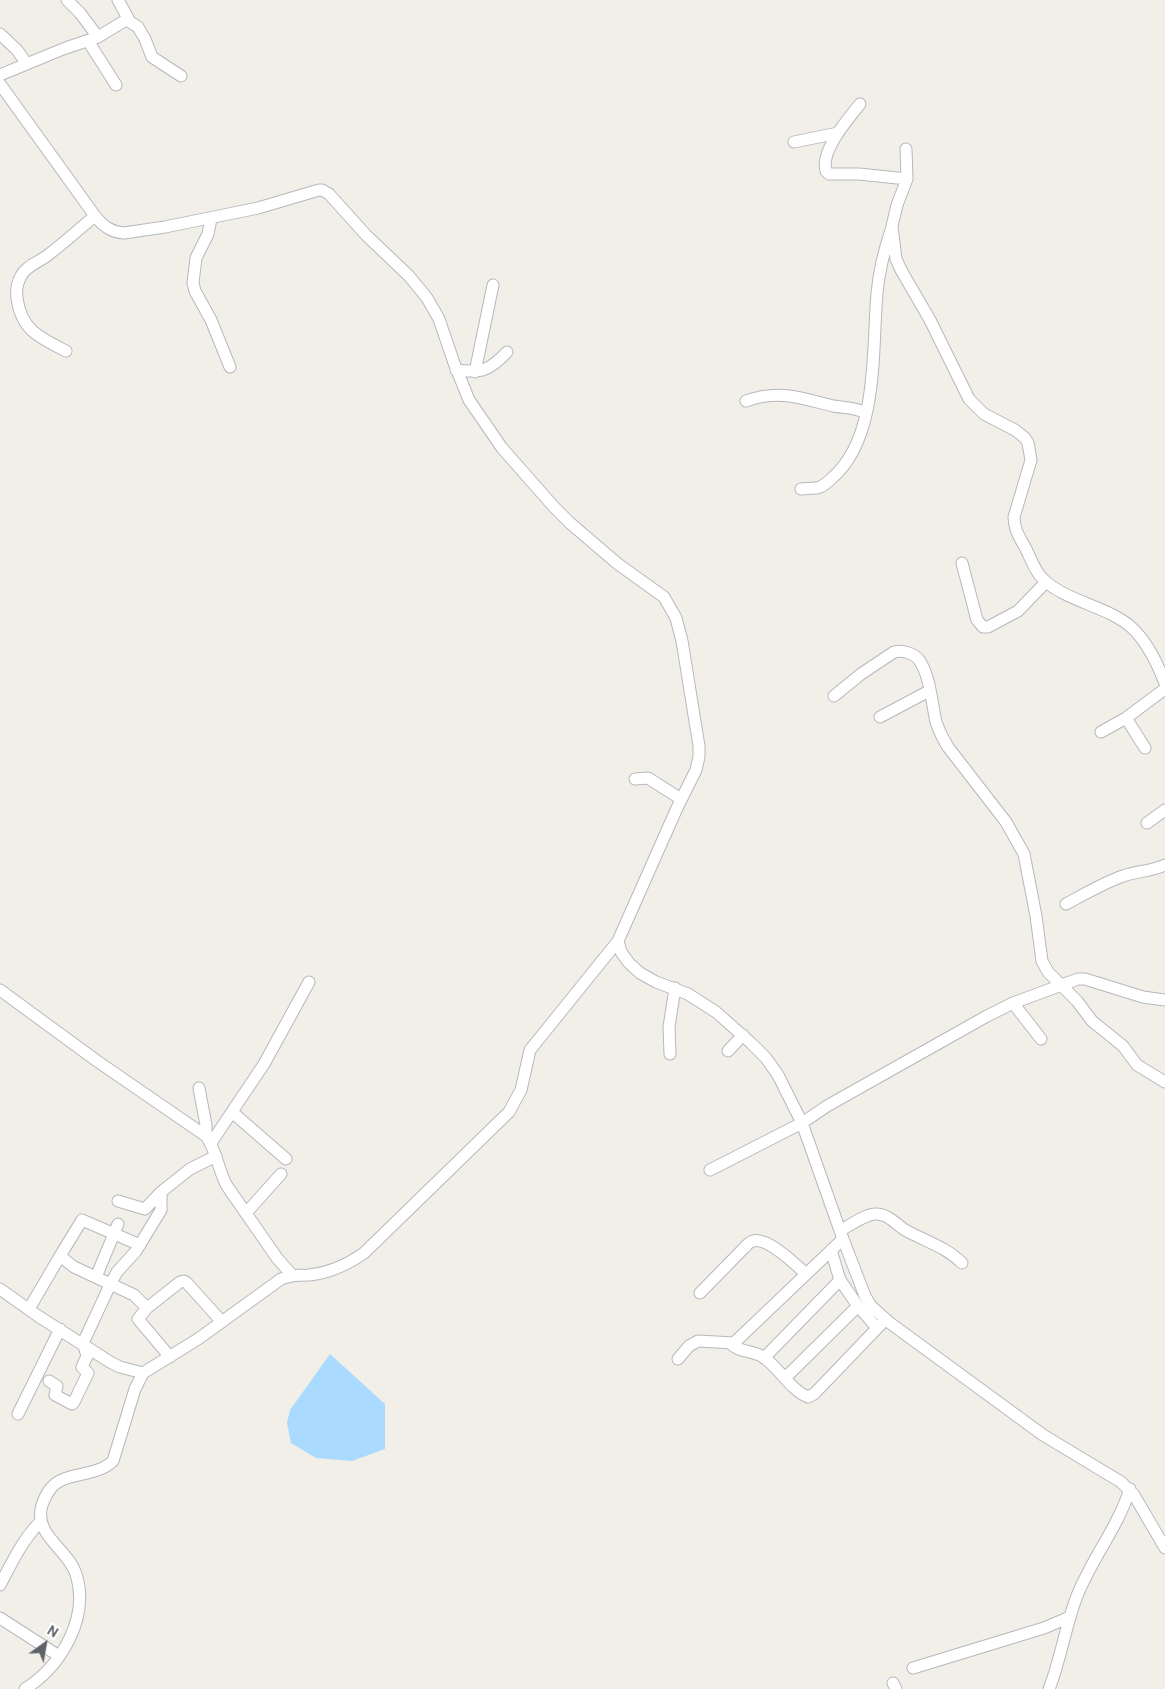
<!DOCTYPE html>
<style>
body{margin:0}
#map{position:relative;width:1165px;height:1689px;overflow:hidden;background:#f1efe8;font-family:Cabin,sans-serif}
canvas{display:block}
.north{position:absolute;left:20px;top:1619px;width:50px;height:50px;-webkit-text-stroke:4px #fff;paint-order:stroke;rotate:32deg;font-size:14px;font-weight:700;line-height:20px;text-align:center;color:#5f6368}
.north::after{content:'';display:block;margin:auto;width:18px;height:22px;background:#5f6368;clip-path:polygon(50% 0,100% 100%,50% 72%,0 100%)}
</style>
<div id="map">
<canvas width="1165" height="1689"></canvas>
<div class="north">N</div>
</div>
<script>
const c = document.querySelector('canvas').getContext('2d');
c.lineJoin = 'round';
function fillPath(path, color) { c.fillStyle = color; c.fill(path, 'evenodd'); }
function stroke(path, color, width, dash) { c.strokeStyle = color; c.lineWidth = width; c.lineCap = dash ? 'butt' : 'round'; c.setLineDash(dash || []); c.stroke(path); }
fillPath(new Path2D(`
 M 330,1354 L 385,1404 L 385,1449 L 352,1461 L 316,1458 L 291,1443 L 287,1423 L 290,1410 Z`), '#aadaff');
const minor = new Path2D(`
 M 67,0 L 80,13 L 98,37
 M 127,20 L 138,27 L 145,39 L 152,57 L 181,76
 M 0,34 L 17,50 L 27,64
 M 88,41 L 116,85
 M 0,75 L 63,49 L 98,37 L 126,20 L 128,18 L 118,0
 M 0,84 L 95,216 C 103,226 111,232 124,233 L 165,227 L 258,208 L 319,190 L 322,190 L 329,194 L 366,235 L 409,276 L 427,298 L 439,319 L 454,363 L 469,400 L 502,448 L 554,507 L 570,523 L 618,564 L 664,597 L 676,618 L 682,641 L 699,746 L 699,757 L 696,770 L 677,808 L 618,941 L 530,1050 L 521,1090 L 509,1112 L 364,1253 C 347,1265 329,1273 309,1275 C 299,1275 291,1275 281,1279 L 198,1339 L 143,1373 L 135,1389 L 113,1461 C 95,1478 65,1471 51,1488 C 47,1493 44,1499 42,1505 C 33,1535 68,1549 76,1574 C 90,1618 61,1666 25,1689
 M 860,104 C 848,119 820,151 826,171 L 829,174 L 859,174 L 907,179
 M 794,142 L 838,133
 M 906,149 L 907,179 L 897,205 L 892,226 L 896,259 L 901,270 L 930,320 L 969,399 L 984,414 L 1015,430 L 1025,438 L 1028,443 L 1031,460 L 1014,517 C 1014,530 1020,538 1026,549 C 1031,559 1035,572 1043,579 C 1065,601 1109,607 1131,627 C 1147,641 1157,663 1165,683
 M 211,219 L 208,234 L 196,258 L 193,283 L 195,291 L 211,320 L 230,367
 M 66,351 C 40,338 21,330 17,298 C 16,291 17,283 21,276 C 26,266 39,262 48,255 C 64,243 79,229 95,216
 M 456,370 C 482,373 489,371 507,352
 M 475,372 L 493,285
 M 746,401 C 779,389 801,398 833,406 C 845,408 855,407 866,413
 M 801,489 C 807,488 814,489 820,487 C 825,485 829,481 832,478 C 879,438 872,349 877,293 C 879,271 884,251 891,230
 M 962,563 L 977,620 L 983,627 L 988,627 L 1018,611 L 1046,582
 M 834,696 L 861,674 L 894,652 C 902,650 914,653 919,660 C 930,675 932,704 936,722 C 939,731 943,739 948,747 L 1006,822 L 1024,854 L 1036,916 L 1042,961 L 1048,972 L 1077,1001 L 1092,1021 L 1123,1046 L 1137,1065 L 1165,1082
 M 880,717 L 929,691
 M 1126,718 L 1145,748
 M 1101,732 L 1126,718 L 1165,689
 M 635,779 L 648,778 L 681,799
 M 1147,823 L 1165,810
 M 1066,904 C 1085,894 1103,883 1123,876 C 1137,871 1149,872 1165,865
 M 618,941 L 621,952 L 629,963 L 640,973 L 656,982 L 688,994 L 716,1012 L 751,1043 L 766,1058 L 778,1075 L 802,1123 L 843,1239 L 865,1296 L 871,1306 L 890,1323 L 1043,1435 L 1121,1482 L 1134,1495 L 1165,1548
 M 0,990 L 97,1061 L 206,1136 C 217,1151 218,1170 227,1186 L 277,1258 L 292,1275
 M 1013,1003 L 1041,1039
 M 728,1051 L 743,1035
 M 670,1054 L 669,1027 L 675,988
 M 199,1088 L 206,1125 L 206,1136
 M 232,1112 L 286,1159
 M 211,1143 L 264,1064 L 309,982
 M 710,1170 L 802,1123 L 827,1106 L 987,1016 L 1013,1003 L 1078,979 L 1085,979 L 1143,997 L 1165,1000
 M 118,1201 L 145,1209 L 161,1192
 M 246,1213 L 281,1174
 M 840,1231 C 850,1225 864,1215 875,1214 C 887,1213 896,1224 905,1230 C 925,1241 946,1247 962,1263
 M 140,1245 L 82,1220 L 60,1256 L 74,1267 L 134,1295 L 147,1308
 M 831,1250 L 840,1280
 M 96,1277 L 118,1224
 M 0,1289 L 38,1316 L 110,1362 L 120,1367 L 143,1373
 M 700,1293 L 744,1248 C 747,1245 749,1242 753,1241 C 768,1237 796,1265 806,1274
 M 29,1309 L 60,1256
 M 730,1343 C 739,1353 752,1350 763,1357 C 780,1368 789,1389 808,1397 L 814,1394 L 885,1320
 M 170,1357 L 138,1319 L 147,1308 L 180,1282 L 184,1281 L 187,1283 L 222,1322
 M 764,1358 L 840,1280 L 858,1306 L 877,1328
 M 678,1359 L 689,1346 L 698,1341 L 734,1343 L 843,1239
 M 785,1378 L 858,1306
 M 49,1381 L 57,1386 L 55,1395 L 72,1404 L 74,1402 L 88,1373 L 82,1367 L 87,1356 L 83,1343 L 110,1285 L 117,1272 L 136,1251 L 161,1210 L 161,1192 L 190,1169 L 216,1156
 M 18,1414 L 60,1329
 M 0,1585 C 12,1562 23,1539 41,1521
 M 0,1618 L 59,1656
 M 913,1668 L 1044,1628 L 1070,1617
 M 893,1683 L 896,1689
 M 1049,1689 C 1061,1659 1065,1627 1077,1596 C 1092,1558 1117,1529 1130,1489`);
stroke(minor, '#b5b8bc', 13);
stroke(minor, '#fff', 11);
</script>
